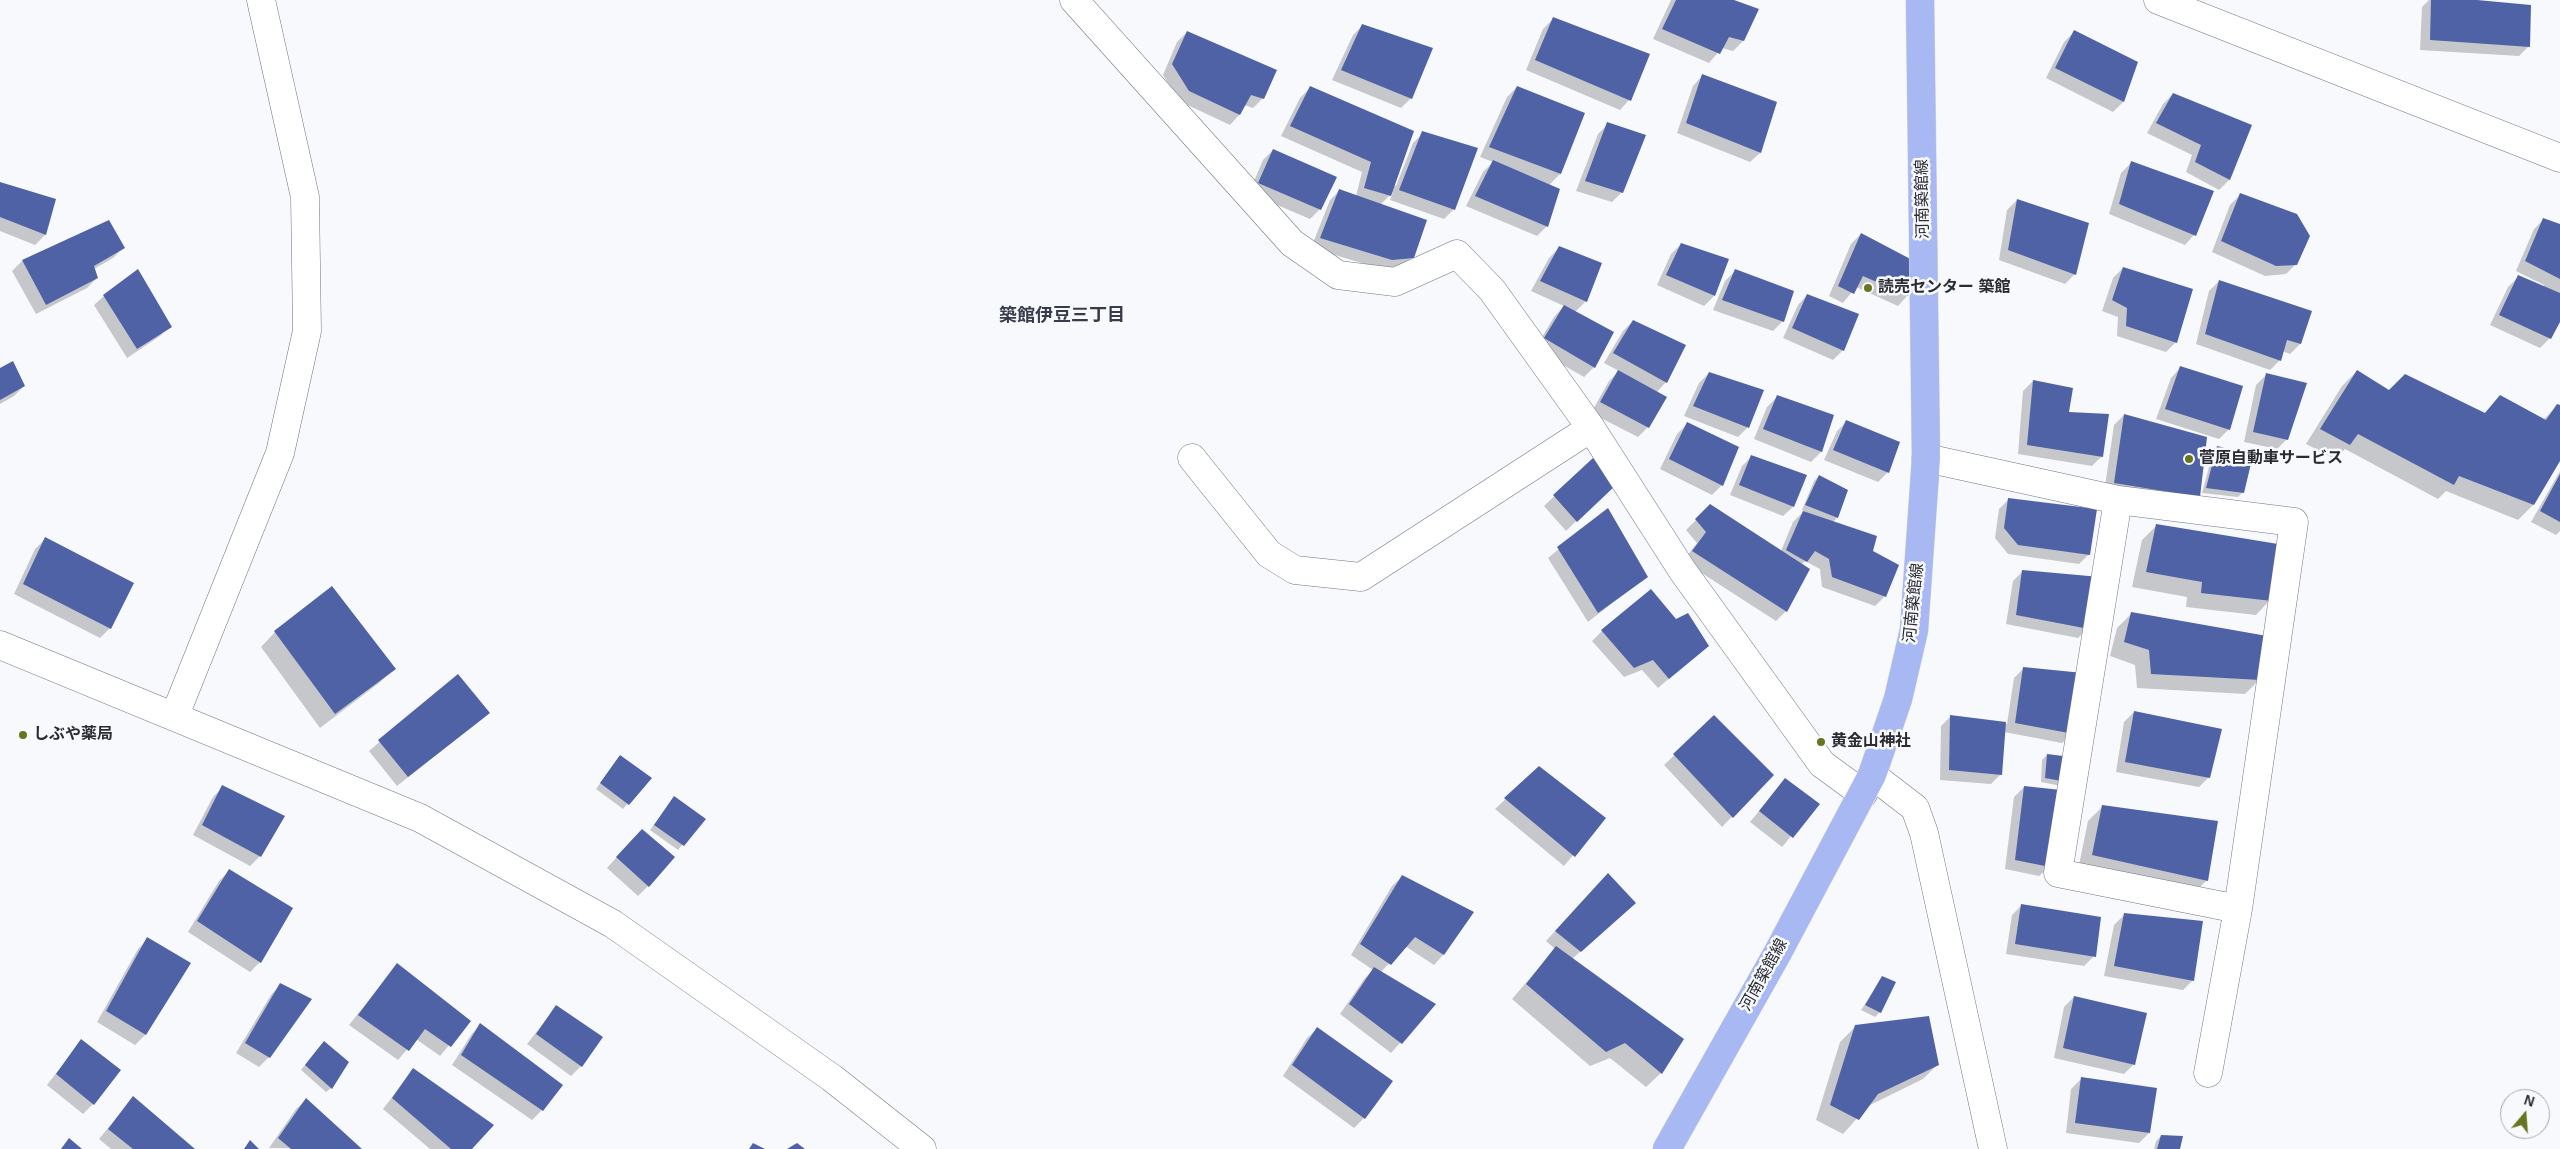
<!DOCTYPE html>
<meta charset="utf-8">
<style>
body{margin:0}
#map{position:relative;width:2560px;height:1149px;overflow:hidden;background:#f8f9fd;font-family:Helvetica,sans-serif}
canvas{display:block}
.north{position:absolute;left:2500px;top:1089px;width:50px;height:50px;box-sizing:border-box;background:#f8f9fd;border:1px solid #a6a7ac;border-radius:50%;rotate:18deg;font-size:14px;font-weight:700;line-height:20px;text-align:center;color:#2a2c32}
.north::after{content:'';display:block;margin:auto;width:18px;height:22px;background:#68741f;clip-path:polygon(50% 0,100% 100%,50% 72%,0 100%)}
</style>
<div id="map">
<canvas width="2560" height="1149"></canvas>
<div class="north">N</div>
</div>
<script>
const c = document.querySelector('canvas').getContext('2d');
c.lineJoin = 'round';
function fillPath(path, color) { c.fillStyle = color; c.fill(path, 'evenodd'); }
function stroke(path, color, width, dash) { c.strokeStyle = color; c.lineWidth = width; c.lineCap = dash ? 'butt' : 'round'; c.setLineDash(dash || []); c.stroke(path); }
function label(font, color, halo, rows, align = 'center') {
  c.font = font + ' Helvetica,"Noto Sans JP",sans-serif'; c.lineWidth = 5; c.setLineDash([]); c.textBaseline = 'middle'; c.strokeStyle = halo; c.fillStyle = color; for (const [text, x, y, turn = 0] of rows) {
    c.save(); c.translate(x, y); c.rotate((+turn || 0) * Math.PI / 180); c.textAlign = isNaN(turn) ? turn : align; if (halo) c.strokeText(text, 0, 0); c.fillText(text, 0, 0); c.restore();
  }
}
fillPath(new Path2D(`
 M 1671,0 L 1731,0 L 1743,41 L 1733,51 L 1722,48 L 1709,63 L 1653,39 Z
 M 2429,0 L 2463,0 L 2529,46 L 2519,56 L 2420,50 L 2422,7 Z
 M 1553,19 L 1648,55 L 1629,100 L 1620,110 L 1526,70 L 1543,29 Z
 M 1363,25 L 1411,98 L 1401,108 L 1332,80 L 1353,35 Z
 M 1187,32 L 1263,98 L 1253,108 L 1244,105 L 1239,115 L 1230,125 L 1179,101 L 1163,75 L 1177,42 Z
 M 2074,32 L 2137,62 L 2123,102 L 2113,112 L 2046,78 L 2064,42 Z
 M 1702,76 L 1776,103 L 1760,153 L 1750,162 L 1677,133 L 1693,86 Z
 M 1517,87 L 1584,114 L 1560,174 L 1549,185 L 1547,226 L 1537,236 L 1466,206 L 1483,172 L 1493,162 L 1480,157 L 1507,97 Z
 M 1310,88 L 1394,185 L 1396,186 L 1413,143 L 1423,133 L 1454,209 L 1444,219 L 1390,200 L 1393,192 L 1380,205 L 1412,257 L 1402,267 L 1382,269 L 1311,248 L 1330,200 L 1340,190 L 1356,196 L 1362,172 L 1281,136 L 1300,98 Z
 M 2173,94 L 2250,125 L 2229,180 L 2219,190 L 2186,172 L 2192,155 L 2147,133 L 2163,104 Z
 M 1608,124 L 1622,192 L 1612,202 L 1576,191 L 1598,134 Z
 M 1273,150 L 1320,209 L 1310,219 L 1249,193 L 1263,160 Z
 M 2131,163 L 2194,235 L 2185,245 L 2109,214 L 2121,173 Z
 M 0,183 L 54,200 L 45,235 L 35,245 L 0,231 Z
 M 2240,195 L 2296,264 L 2286,274 L 2265,276 L 2212,252 L 2230,205 Z
 M 2017,200 L 2075,274 L 2065,284 L 1999,260 L 2007,210 Z
 M 2544,219 L 2560,225 L 2560,319 L 2550,338 L 2540,348 L 2490,325 L 2508,287 L 2518,277 L 2543,287 L 2544,285 L 2516,271 L 2534,229 Z
 M 108,222 L 123,248 L 113,258 L 94,269 L 97,278 L 87,288 L 36,314 L 12,271 L 22,261 Z
 M 1861,234 L 1916,264 L 1907,296 L 1898,306 L 1856,287 L 1843,303 L 1829,296 L 1851,244 Z
 M 1681,244 L 1714,296 L 1704,306 L 1657,285 L 1671,254 Z
 M 1559,248 L 1601,264 L 1586,301 L 1575,312 L 1613,333 L 1594,367 L 1584,377 L 1535,349 L 1554,317 L 1564,306 L 1531,291 L 1549,258 Z
 M 2123,268 L 2176,342 L 2166,352 L 2117,336 L 2118,317 L 2102,311 L 2113,278 Z
 M 1735,271 L 1783,321 L 1773,331 L 1713,310 L 1725,281 Z
 M 2219,281 L 2310,311 L 2300,344 L 2290,354 L 2282,351 L 2280,360 L 2270,370 L 2196,344 L 2209,291 Z
 M 1807,295 L 1843,350 L 1833,360 L 1783,338 L 1798,305 Z
 M 104,296 L 170,326 L 160,336 L 127,358 L 94,305 Z
 M 1633,321 L 1666,382 L 1656,393 L 1665,398 L 1648,427 L 1638,437 L 1591,413 L 1609,381 L 1619,371 L 1604,363 L 1623,331 Z
 M 2180,368 L 2229,429 L 2219,439 L 2156,419 L 2171,378 Z
 M 0,369 L 24,386 L 14,396 L 0,404 Z
 M 2357,371 L 2389,391 L 2484,414 L 2500,397 L 2543,420 L 2557,406 L 2560,407 L 2560,459 L 2533,505 L 2518,520 L 2446,491 L 2438,499 L 2345,449 L 2335,459 L 2306,444 L 2342,386 Z
 M 1709,373 L 1748,427 L 1738,437 L 1684,416 L 1699,383 Z
 M 2266,375 L 2287,439 L 2277,449 L 2244,442 L 2256,385 Z
 M 2033,381 L 2068,413 L 2102,456 L 2092,466 L 2018,454 L 2023,391 Z
 M 1777,397 L 1833,415 L 1821,452 L 1811,462 L 1754,439 L 1767,407 Z
 M 2124,415 L 2199,496 L 2104,493 L 2114,425 Z
 M 1847,421 L 1888,472 L 1878,482 L 1824,460 L 1837,431 Z
 M 1687,424 L 1722,485 L 1712,495 L 1660,469 L 1677,434 Z
 M 2217,448 L 2243,492 L 2238,497 L 2202,493 L 2213,452 Z
 M 1752,456 L 1793,507 L 1783,516 L 1730,495 L 1742,466 Z
 M 1593,459 L 1614,484 L 1566,531 L 1544,506 Z
 M 2560,471 L 2560,531 L 2556,535 L 2531,522 Z
 M 1819,476 L 1837,518 L 1833,522 L 1871,551 L 1885,596 L 1875,606 L 1822,587 L 1820,569 L 1805,561 L 1801,565 L 1786,611 L 1776,621 L 1683,561 L 1697,543 L 1686,530 L 1711,505 L 1781,551 L 1793,522 L 1804,511 L 1802,510 L 1814,481 Z
 M 2009,499 L 2089,554 L 2079,564 L 2008,554 L 1995,538 L 1999,509 Z
 M 1607,510 L 1646,577 L 1588,622 L 1548,558 Z
 M 2156,526 L 2270,600 L 2256,615 L 2186,607 L 2187,597 L 2132,587 L 2142,540 Z
 M 45,539 L 132,583 L 110,628 L 100,638 L 14,594 L 35,549 Z
 M 2023,571 L 2088,628 L 2078,638 L 2006,624 L 2013,581 Z
 M 2131,614 L 2260,679 L 2245,694 L 2137,688 L 2135,665 L 2110,656 L 2117,628 Z
 M 1676,621 L 1707,646 L 1658,688 L 1642,670 L 1624,677 L 1592,641 L 1602,631 Z
 M 275,632 L 394,669 L 379,683 L 320,728 L 261,647 Z
 M 2024,668 L 2072,733 L 2062,743 L 2004,732 L 2001,774 L 1991,784 L 1940,780 L 1941,726 L 1951,716 L 2007,724 L 2014,678 Z
 M 458,675 L 489,713 L 397,786 L 369,751 Z
 M 2134,712 L 2209,777 L 2199,787 L 2116,772 L 2124,722 Z
 M 1714,717 L 1772,775 L 1722,827 L 1664,765 Z
 M 2047,755 L 2069,758 L 2061,786 L 2041,782 L 2042,760 Z
 M 620,756 L 650,778 L 623,809 L 596,789 Z
 M 1539,768 L 1604,818 L 1564,866 L 1495,809 Z
 M 1785,780 L 1818,804 L 1782,847 L 1750,822 Z
 M 223,787 L 260,856 L 250,866 L 193,835 L 213,797 Z
 M 2024,787 L 2049,867 L 2039,876 L 2005,869 L 2014,797 Z
 M 674,797 L 704,819 L 678,850 L 650,830 Z
 M 2103,806 L 2207,880 L 2192,895 L 2078,870 L 2088,821 Z
 M 632,840 L 648,886 L 638,896 L 607,868 Z
 M 229,871 L 291,909 L 260,962 L 250,972 L 188,932 L 219,881 Z
 M 1402,877 L 1473,912 L 1443,955 L 1434,965 L 1405,946 L 1381,972 L 1434,1005 L 1391,1053 L 1340,1014 L 1365,978 L 1373,970 L 1351,955 L 1392,886 Z
 M 1598,884 L 1624,913 L 1572,959 L 1683,1039 L 1661,1073 L 1646,1087 L 1610,1058 L 1590,1066 L 1512,999 L 1555,949 L 1546,941 Z
 M 2022,905 L 2094,956 L 2084,966 L 2006,954 L 2012,915 Z
 M 2124,915 L 2193,980 L 2183,990 L 2104,976 L 2114,925 Z
 M 148,939 L 189,963 L 145,1035 L 135,1045 L 97,1022 L 138,949 Z
 M 397,965 L 469,1021 L 440,1056 L 416,1039 L 398,1060 L 349,1025 Z
 M 1883,978 L 1894,983 L 1880,1012 L 1875,1017 L 1861,1010 Z
 M 280,985 L 269,1057 L 259,1067 L 236,1053 L 271,995 Z
 M 2074,997 L 2134,1064 L 2124,1074 L 2054,1058 L 2064,1007 Z
 M 556,1007 L 581,1066 L 571,1076 L 527,1044 Z
 M 480,1025 L 542,1110 L 532,1120 L 452,1065 L 471,1035 Z
 M 1855,1027 L 1938,1064 L 1923,1079 L 1868,1106 L 1843,1134 L 1816,1120 L 1840,1042 Z
 M 1317,1029 L 1364,1118 L 1354,1128 L 1283,1076 L 1307,1038 Z
 M 81,1041 L 93,1104 L 83,1114 L 47,1085 Z
 M 319,1047 L 331,1088 L 326,1092 L 301,1070 Z
 M 413,1070 L 471,1149 L 430,1149 L 383,1109 Z
 M 2081,1079 L 2149,1133 L 2139,1143 L 2066,1133 L 2071,1089 Z
 M 133,1098 L 193,1149 L 111,1149 L 99,1139 Z
 M 306,1100 L 360,1149 L 269,1148 L 296,1109 Z
 M 2161,1136 L 2179,1149 L 2154,1149 L 2156,1141 Z`), '#0003');
fillPath(new Path2D(`
 M 1676,0 L 1734,0 L 1759,9 L 1744,41 L 1729,37 L 1720,54 L 1662,29 Z
 M 2431,0 L 2477,0 L 2531,5 L 2530,47 L 2430,40 Z
 M 1553,17 L 1650,54 L 1631,101 L 1535,60 Z
 M 1362,24 L 1433,48 L 1412,99 L 1341,70 Z
 M 2074,30 L 2138,62 L 2124,102 L 2055,68 Z
 M 1187,31 L 1277,70 L 1264,99 L 1251,95 L 1240,115 L 1189,91 L 1172,64 Z
 M 1702,74 L 1777,102 L 1761,153 L 1686,123 Z
 M 1310,86 L 1414,131 L 1391,196 L 1364,188 L 1371,162 L 1290,126 Z
 M 1517,86 L 1585,113 L 1561,174 L 1489,147 Z
 M 2173,93 L 2252,125 L 2230,180 L 2195,162 L 2201,145 L 2156,123 Z
 M 1607,122 L 1646,135 L 1623,193 L 1585,181 Z
 M 1422,131 L 1478,148 L 1455,210 L 1399,190 Z
 M 1273,149 L 1337,177 L 1321,210 L 1258,183 Z
 M 1493,160 L 1560,189 L 1548,227 L 1475,196 Z
 M 2131,161 L 2214,191 L 2196,236 L 2119,204 Z
 M 0,182 L 56,199 L 46,235 L 0,217 Z
 M 1339,189 L 1427,220 L 1414,258 L 1392,260 L 1320,238 Z
 M 2240,193 L 2297,214 L 2310,236 L 2297,265 L 2276,266 L 2221,241 Z
 M 2017,199 L 2089,223 L 2076,275 L 2008,250 Z
 M 2543,218 L 2560,224 L 2560,279 L 2525,261 Z
 M 109,220 L 125,248 L 94,266 L 98,278 L 46,305 L 22,260 Z
 M 1861,233 L 1918,263 L 1908,296 L 1863,276 L 1854,294 L 1838,286 Z
 M 1681,243 L 1729,259 L 1715,296 L 1666,275 Z
 M 1559,246 L 1602,263 L 1587,302 L 1540,281 Z
 M 2123,267 L 2193,289 L 2177,343 L 2126,326 L 2127,308 L 2112,300 Z
 M 138,269 L 172,327 L 137,349 L 103,295 Z
 M 1735,269 L 1794,291 L 1784,322 L 1722,300 Z
 M 2518,275 L 2560,293 L 2560,322 L 2551,339 L 2499,315 Z
 M 2219,280 L 2312,311 L 2301,344 L 2287,340 L 2281,361 L 2205,334 Z
 M 1807,294 L 1859,314 L 1844,351 L 1792,328 Z
 M 1564,305 L 1614,332 L 1595,368 L 1544,338 Z
 M 1633,320 L 1686,345 L 1667,383 L 1613,353 Z
 M 13,361 L 25,386 L 0,400 L 0,368 Z
 M 2180,366 L 2243,386 L 2230,430 L 2165,409 Z
 M 1618,370 L 1667,397 L 1649,428 L 1600,402 Z
 M 2357,370 L 2389,390 L 2405,374 L 2485,413 L 2500,395 L 2546,420 L 2557,404 L 2560,405 L 2560,461 L 2534,505 L 2459,476 L 2454,485 L 2358,434 L 2350,445 L 2320,429 Z
 M 1709,372 L 1764,390 L 1749,428 L 1693,406 Z
 M 2266,373 L 2307,383 L 2288,440 L 2253,432 Z
 M 2033,380 L 2073,388 L 2069,412 L 2109,414 L 2103,457 L 2027,445 Z
 M 1777,395 L 1834,415 L 1822,452 L 1763,429 Z
 M 2124,414 L 2207,437 L 2200,497 L 2114,483 Z
 M 1846,420 L 1900,442 L 1889,473 L 1833,450 Z
 M 1687,422 L 1739,447 L 1723,486 L 1669,459 Z
 M 2217,446 L 2253,455 L 2244,493 L 2206,488 Z
 M 1751,455 L 1807,475 L 1794,507 L 1739,485 Z
 M 1593,458 L 1616,485 L 1577,522 L 1553,495 Z
 M 2560,474 L 2560,522 L 2540,511 Z
 M 1819,475 L 1848,490 L 1838,518 L 1805,505 Z
 M 2008,498 L 2097,509 L 2090,555 L 2018,545 L 2004,528 Z
 M 1710,504 L 1810,569 L 1787,612 L 1692,551 L 1706,532 L 1695,519 Z
 M 1608,508 L 1648,577 L 1598,613 L 1557,547 Z
 M 1803,511 L 1877,536 L 1873,551 L 1899,565 L 1886,597 L 1832,577 L 1829,559 L 1815,551 L 1807,562 L 1786,550 Z
 M 2156,524 L 2278,544 L 2272,601 L 2201,593 L 2202,582 L 2146,572 Z
 M 45,537 L 134,583 L 111,629 L 23,584 Z
 M 2022,570 L 2100,577 L 2089,629 L 2016,615 Z
 M 332,586 L 396,669 L 335,714 L 274,631 Z
 M 1651,589 L 1676,619 L 1688,613 L 1709,646 L 1669,679 L 1653,660 L 1634,668 L 1601,630 Z
 M 2131,612 L 2267,636 L 2261,680 L 2151,674 L 2149,650 L 2124,642 Z
 M 2023,667 L 2083,673 L 2074,734 L 2015,723 Z
 M 458,674 L 490,713 L 408,777 L 378,740 Z
 M 2134,711 L 2222,729 L 2210,778 L 2125,762 Z
 M 1714,715 L 1774,775 L 1733,818 L 1673,754 Z
 M 1950,715 L 2006,722 L 2002,775 L 1949,770 Z
 M 2047,754 L 2071,757 L 2067,782 L 2045,778 Z
 M 620,755 L 652,778 L 629,805 L 600,783 Z
 M 1539,766 L 1606,818 L 1575,857 L 1504,798 Z
 M 1785,778 L 1820,804 L 1793,838 L 1759,811 Z
 M 222,785 L 285,816 L 261,857 L 202,825 Z
 M 2024,786 L 2061,790 L 2050,867 L 2015,860 Z
 M 674,796 L 706,819 L 684,846 L 654,825 Z
 M 2102,805 L 2218,821 L 2208,881 L 2092,855 Z
 M 642,829 L 675,857 L 649,887 L 616,857 Z
 M 229,869 L 293,908 L 261,963 L 197,921 Z
 M 1608,873 L 1636,903 L 1581,952 L 1555,931 Z
 M 1402,875 L 1474,912 L 1444,955 L 1415,937 L 1391,965 L 1360,944 Z
 M 2021,904 L 2101,917 L 2096,957 L 2015,944 Z
 M 2124,913 L 2203,921 L 2194,981 L 2114,966 Z
 M 147,937 L 191,963 L 146,1035 L 106,1011 Z
 M 1556,946 L 1684,1039 L 1662,1074 L 1625,1043 L 1606,1052 L 1526,984 Z
 M 397,963 L 471,1021 L 451,1047 L 425,1029 L 409,1051 L 358,1015 Z
 M 1374,967 L 1436,1004 L 1402,1044 L 1349,1004 Z
 M 1882,976 L 1896,982 L 1881,1013 L 1865,1005 Z
 M 280,983 L 312,999 L 270,1058 L 245,1043 Z
 M 2074,996 L 2147,1013 L 2135,1065 L 2063,1048 Z
 M 556,1005 L 603,1037 L 582,1067 L 536,1034 Z
 M 1929,1016 L 1939,1065 L 1878,1094 L 1859,1120 L 1830,1105 L 1855,1025 Z
 M 480,1023 L 563,1085 L 543,1111 L 461,1055 Z
 M 1317,1027 L 1393,1081 L 1365,1119 L 1292,1065 Z
 M 81,1039 L 121,1070 L 94,1105 L 56,1074 Z
 M 324,1041 L 349,1062 L 332,1089 L 305,1065 Z
 M 413,1068 L 494,1125 L 472,1149 L 451,1149 L 392,1098 Z
 M 2081,1077 L 2157,1088 L 2150,1133 L 2075,1123 Z
 M 133,1096 L 195,1149 L 133,1149 L 108,1129 Z
 M 306,1098 L 362,1149 L 291,1149 L 278,1138 Z
 M 2161,1135 L 2183,1136 L 2180,1149 L 2157,1149 Z
 M 69,1138 L 82,1149 L 61,1149 Z
 M 250,1140 L 259,1149 L 244,1149 Z
 M 753,1143 L 765,1149 L 749,1149 Z
 M 797,1143 L 805,1149 L 787,1149 Z`), '#4e62a5');
const minor = new Path2D(`
 M 1074,0 L 1292,243 L 1338,275 L 1395,282 L 1457,254 L 1492,290 L 1591,428 L 1682,570 L 1822,764 L 1863,794
 M 2158,0 L 2560,158
 M 1192,458 L 1269,554 L 1295,570 L 1361,577 L 1591,428
 M 1926,458 L 2118,500 L 2294,522 L 2238,909 L 2208,1073
 M 2118,500 L 2058,873 L 2238,909
 M 0,645 L 420,818 L 613,924 L 832,1078 L 922,1149
 M 175,715 L 280,453 L 307,331 L 305,197 L 261,0
 M 1872,775 L 1915,808 L 1924,833 L 1993,1149`);
const major = new Path2D(`
 M 1667,1149 L 1777,954 L 1872,775 L 1898,699 L 1914,630 L 1926,458 L 1920,0`);
stroke(minor, '#6f7584', 29);
stroke(major, '#d4d5d6', 29);
stroke(minor, '#fff', 28);
stroke(major, '#a8b8f2', 28);
for (const [x, y, r, color] of [
 [1868,288,5,"#68741f"],
 [2189,459,5,"#68741f"],
 [23,735,5,"#68741f"],
 [1821,742,5,"#68741f"]
]) { const dot = new Path2D(); dot.arc(x, y, r, 0, 2 * Math.PI); c.fillStyle = color; c.fill(dot); stroke(dot, '#f8f9fd', 2); }
label('16px', '#2a2c32', '#f8f9fd', [
 ["河南築館線",1923,199,-91],
 ["河南築館線",1914,603,-84],
 ["河南築館線",1764,975,-61]
]);
label('bold 16px', '#2a2c32', '#f8f9fd', [
 ["読売センター 築館",1878,288],
 ["菅原自動車サービス",2199,459],
 ["しぶや薬局",33,735],
 ["黄金山神社",1831,742]
], 'left');
label('bold 18px', '#383c4a', '#f8f9fd', [
 ["築館伊豆三丁目",1062,316]
]);
</script>
